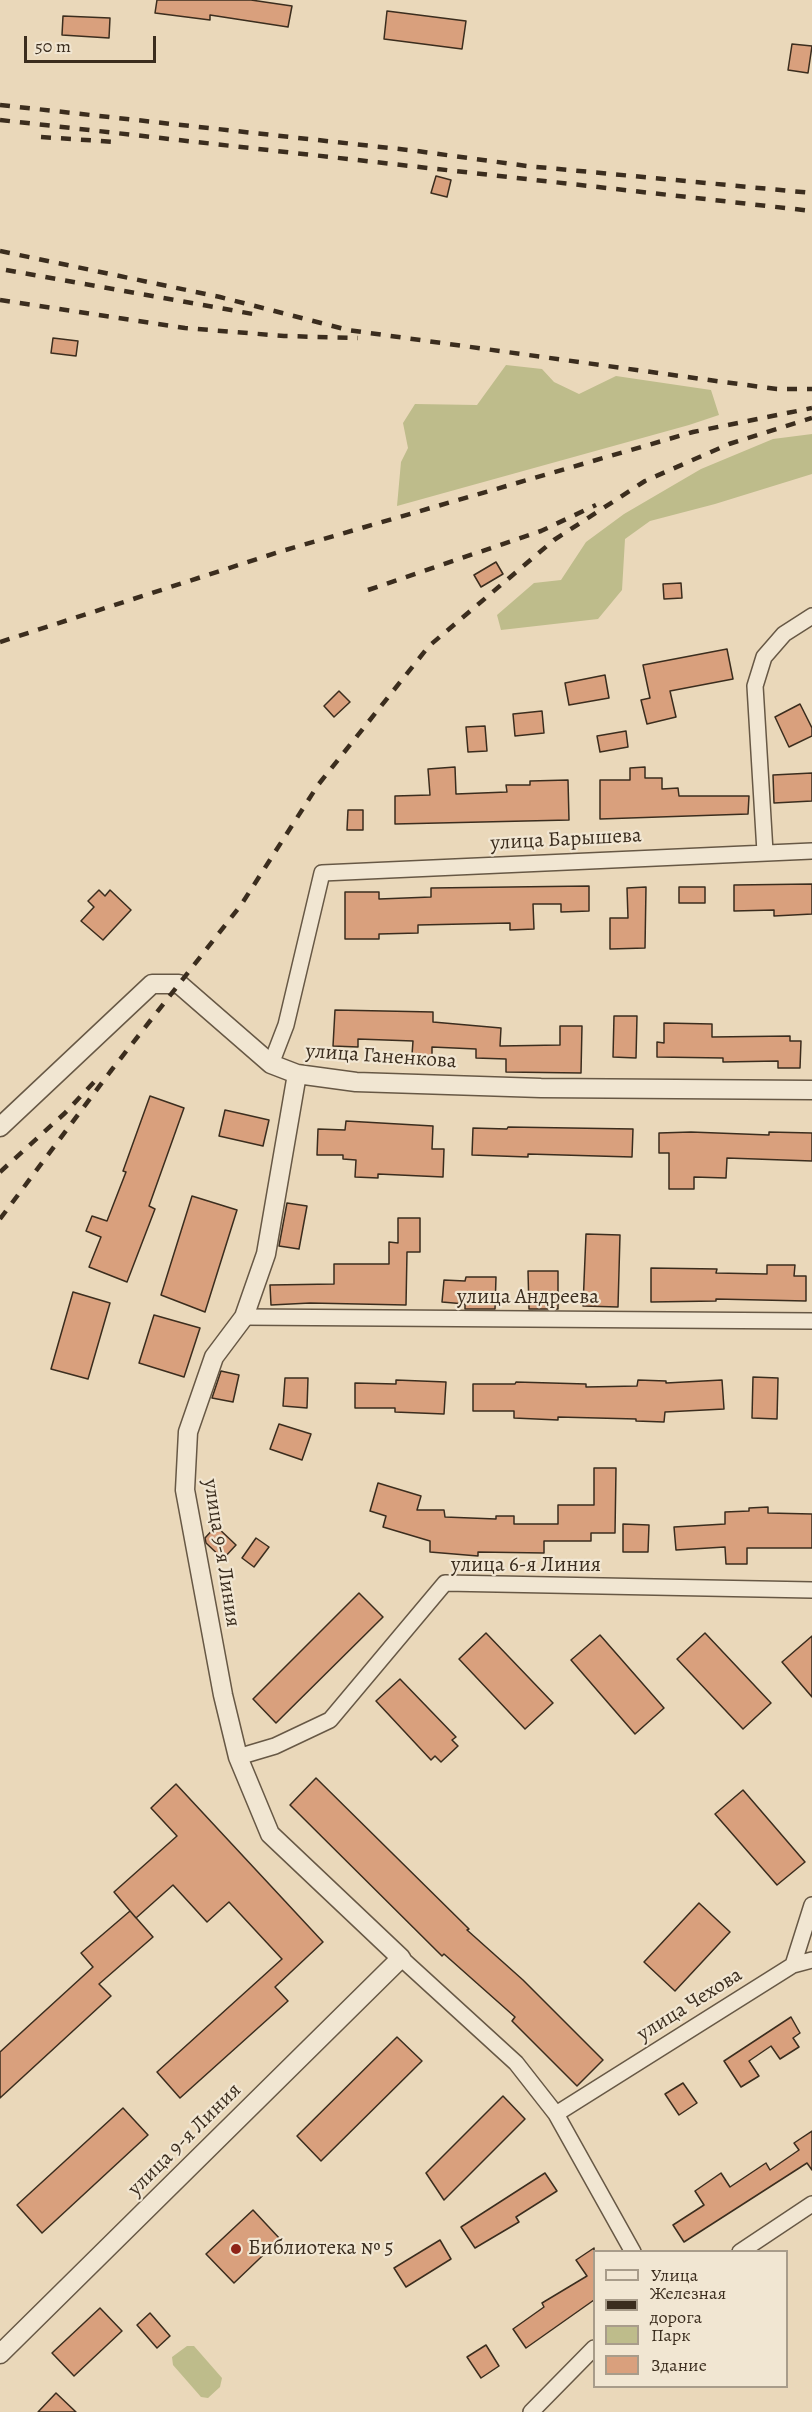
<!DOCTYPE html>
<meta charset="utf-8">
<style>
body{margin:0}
#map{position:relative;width:812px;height:2412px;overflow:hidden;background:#ead8ba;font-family:Alegreya,serif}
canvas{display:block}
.legend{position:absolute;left:593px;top:2250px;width:195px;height:138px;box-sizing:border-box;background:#f1e6d2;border:2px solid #a89c8a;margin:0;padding:8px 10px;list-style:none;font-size:18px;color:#3b2d1e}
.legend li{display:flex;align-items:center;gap:12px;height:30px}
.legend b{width:30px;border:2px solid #a89c8a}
.scale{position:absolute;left:24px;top:36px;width:132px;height:27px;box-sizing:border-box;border:3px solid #3b2d1e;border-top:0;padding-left:8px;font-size:18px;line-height:21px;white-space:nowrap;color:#3b2d1e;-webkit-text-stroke:4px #f1e6d2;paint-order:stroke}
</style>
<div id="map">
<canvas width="812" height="2412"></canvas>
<ul class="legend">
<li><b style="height:8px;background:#f1e6d2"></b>Улица</li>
<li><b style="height:8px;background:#3b2d1e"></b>Железная дорога</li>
<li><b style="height:16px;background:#bebc8b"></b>Парк</li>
<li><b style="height:16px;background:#d9a07d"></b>Здание</li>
</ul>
<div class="scale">50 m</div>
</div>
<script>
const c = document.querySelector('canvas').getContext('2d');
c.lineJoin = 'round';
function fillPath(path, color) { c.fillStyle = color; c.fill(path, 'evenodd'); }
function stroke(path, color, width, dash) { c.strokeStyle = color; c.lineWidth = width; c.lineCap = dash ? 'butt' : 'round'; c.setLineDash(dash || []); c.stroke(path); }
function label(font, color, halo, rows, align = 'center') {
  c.font = font + ' Alegreya,serif'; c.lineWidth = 4.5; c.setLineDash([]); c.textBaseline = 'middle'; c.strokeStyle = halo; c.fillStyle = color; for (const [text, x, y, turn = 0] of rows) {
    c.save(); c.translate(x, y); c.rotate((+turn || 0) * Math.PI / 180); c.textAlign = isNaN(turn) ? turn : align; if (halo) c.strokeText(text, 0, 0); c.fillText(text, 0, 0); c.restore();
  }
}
fillPath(new Path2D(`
 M 506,365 L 542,369 L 554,382 L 579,394 L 616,376 L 711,390 L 719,415 L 689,425 L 397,506 L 401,462 L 408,448 L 403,423 L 415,404 L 477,405 Z
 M 812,434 L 812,474 L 715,504 L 650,521 L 625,539 L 622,590 L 598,619 L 501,630 L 497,615 L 534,583 L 561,580 L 586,542 L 624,514 L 701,469 L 773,439 Z
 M 187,2346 L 194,2346 L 222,2378 L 220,2387 L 208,2398 L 201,2397 L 173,2365 L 172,2357 Z`), '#bebc8b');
const building = new Path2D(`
 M 157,0 L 251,0 L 292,6 L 288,27 L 210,15 L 210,20 L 155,13 Z
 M 387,11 L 466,21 L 462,49 L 384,39 Z
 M 63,16 L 110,18 L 109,38 L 62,35 Z
 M 792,44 L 812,46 L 808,73 L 788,70 Z
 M 436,176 L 451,180 L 447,197 L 431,193 Z
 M 53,338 L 78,341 L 76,356 L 51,353 Z
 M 496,562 L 503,574 L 481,587 L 474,575 Z
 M 681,583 L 682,598 L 664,599 L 663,584 Z
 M 727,649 L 733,679 L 670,691 L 676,717 L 647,724 L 641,700 L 650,698 L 643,665 Z
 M 605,675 L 609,698 L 569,705 L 565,683 Z
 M 339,691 L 350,702 L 334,717 L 324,706 Z
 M 800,704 L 812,728 L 812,736 L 789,747 L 775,717 Z
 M 542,711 L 544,733 L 515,736 L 513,714 Z
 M 485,726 L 487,751 L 468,752 L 466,727 Z
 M 626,731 L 628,747 L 600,752 L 597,736 Z
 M 455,767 L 456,794 L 507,792 L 506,785 L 530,785 L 530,781 L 568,780 L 569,820 L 395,824 L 395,796 L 430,795 L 428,769 Z
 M 645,767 L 645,778 L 662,778 L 662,789 L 678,788 L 679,796 L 749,796 L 748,814 L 600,819 L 600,780 L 630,780 L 630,768 Z
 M 812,773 L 812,801 L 774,803 L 773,775 Z
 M 348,810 L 363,810 L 363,830 L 347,830 Z
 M 812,884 L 812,914 L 774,916 L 774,910 L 734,911 L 734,885 Z
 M 589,886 L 589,911 L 561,912 L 561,904 L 533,904 L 534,929 L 510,930 L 510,923 L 418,925 L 418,933 L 379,934 L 379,939 L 345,939 L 345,892 L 379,892 L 379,899 L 431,897 L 431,888 Z
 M 646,887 L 645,948 L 610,949 L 610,918 L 628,918 L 627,888 Z
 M 679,887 L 705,887 L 705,903 L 679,903 Z
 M 99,890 L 105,896 L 110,890 L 131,910 L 103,940 L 81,921 L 94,907 L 88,901 Z
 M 335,1010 L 433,1012 L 433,1022 L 501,1028 L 500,1046 L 560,1045 L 560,1026 L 582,1026 L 581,1073 L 506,1072 L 506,1059 L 476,1058 L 476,1049 L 432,1047 L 432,1056 L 412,1055 L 413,1041 L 358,1039 L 358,1047 L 333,1046 Z
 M 614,1016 L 637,1016 L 636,1058 L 613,1057 Z
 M 664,1023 L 712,1024 L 712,1037 L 790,1036 L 790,1041 L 801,1041 L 800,1068 L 778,1068 L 778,1061 L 723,1062 L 723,1058 L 657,1057 L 657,1042 L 664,1043 Z
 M 150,1096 L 184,1108 L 149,1206 L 155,1209 L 127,1282 L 89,1267 L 101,1237 L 86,1231 L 92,1216 L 107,1221 L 126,1172 L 123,1171 Z
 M 225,1110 L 269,1120 L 263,1146 L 219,1136 Z
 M 346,1121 L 433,1126 L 432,1149 L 444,1149 L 443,1177 L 378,1174 L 378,1178 L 355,1177 L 356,1160 L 343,1159 L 343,1155 L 317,1155 L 318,1129 L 345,1130 Z
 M 508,1127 L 633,1129 L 632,1157 L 528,1154 L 528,1157 L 472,1155 L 473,1128 L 507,1129 Z
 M 691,1132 L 769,1135 L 769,1132 L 812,1133 L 812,1161 L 727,1158 L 726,1178 L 694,1177 L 694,1189 L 669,1189 L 669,1153 L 659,1153 L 659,1133 Z
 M 192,1196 L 237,1210 L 205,1312 L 161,1295 Z
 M 287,1203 L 307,1206 L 299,1249 L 279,1246 Z
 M 398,1218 L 420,1218 L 420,1252 L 407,1252 L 406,1305 L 310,1303 L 271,1305 L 270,1285 L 334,1284 L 334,1264 L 389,1264 L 389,1242 L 398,1243 Z
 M 586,1234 L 620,1235 L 618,1307 L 583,1306 Z
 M 767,1265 L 795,1265 L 794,1276 L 806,1276 L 806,1301 L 716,1299 L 716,1301 L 651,1302 L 651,1268 L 717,1269 L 716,1273 L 767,1274 Z
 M 528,1271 L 558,1271 L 558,1309 L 529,1309 Z
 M 466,1277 L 496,1277 L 495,1309 L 465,1309 L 465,1304 L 442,1302 L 444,1280 L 465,1281 Z
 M 73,1292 L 110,1303 L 88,1379 L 51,1369 Z
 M 154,1315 L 200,1328 L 184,1377 L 139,1363 Z
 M 221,1371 L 239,1375 L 233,1402 L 212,1398 Z
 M 753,1377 L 778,1378 L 777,1419 L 752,1418 Z
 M 285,1378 L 308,1378 L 307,1408 L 283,1406 Z
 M 396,1380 L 446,1382 L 444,1414 L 395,1412 L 395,1408 L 355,1408 L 355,1383 L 396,1384 Z
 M 638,1380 L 666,1381 L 666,1383 L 722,1380 L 724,1409 L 665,1412 L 664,1422 L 636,1421 L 636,1419 L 558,1417 L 558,1420 L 514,1418 L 514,1411 L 473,1411 L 473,1384 L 515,1384 L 516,1382 L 586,1384 L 586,1387 L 637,1386 Z
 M 279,1424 L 311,1434 L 302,1460 L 270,1449 Z
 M 594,1468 L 616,1468 L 615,1533 L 591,1533 L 591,1541 L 544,1541 L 544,1553 L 478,1552 L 478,1556 L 430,1552 L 430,1541 L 383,1527 L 386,1516 L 370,1511 L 378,1483 L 421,1496 L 417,1510 L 444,1510 L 445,1517 L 496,1519 L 496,1516 L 514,1516 L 514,1524 L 558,1524 L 558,1505 L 594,1505 Z
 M 768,1507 L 768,1513 L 812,1514 L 812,1548 L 747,1548 L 747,1564 L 726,1564 L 725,1547 L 676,1550 L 674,1527 L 725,1524 L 725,1512 L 749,1511 L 749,1508 Z
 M 623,1524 L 649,1525 L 648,1552 L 623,1552 Z
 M 216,1526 L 236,1545 L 223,1559 L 206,1543 L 205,1538 Z
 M 256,1538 L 269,1547 L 254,1567 L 242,1558 Z
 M 359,1593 L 383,1617 L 276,1723 L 253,1699 Z
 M 486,1633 L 553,1703 L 525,1729 L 459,1659 Z
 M 705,1633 L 771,1703 L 743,1729 L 677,1659 Z
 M 600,1635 L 664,1708 L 635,1734 L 571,1660 Z
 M 812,1636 L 812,1697 L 782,1662 Z
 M 400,1679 L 456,1737 L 452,1740 L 458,1746 L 441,1762 L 435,1756 L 431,1760 L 376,1701 Z
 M 316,1778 L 469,1929 L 467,1930 L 523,1980 L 603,2060 L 577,2086 L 512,2021 L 515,2017 L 444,1954 L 442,1956 L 290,1805 Z
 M 176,1784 L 323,1942 L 275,1987 L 288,2001 L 180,2098 L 157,2072 L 282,1959 L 229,1902 L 207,1922 L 173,1885 L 136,1918 L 114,1892 L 177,1836 L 151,1808 Z
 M 743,1790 L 805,1862 L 777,1885 L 715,1814 Z
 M 699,1903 L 730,1932 L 675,1991 L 644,1962 Z
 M 130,1911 L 153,1937 L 99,1984 L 111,1996 L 0,2098 L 0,2052 L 93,1967 L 81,1953 Z
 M 791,2017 L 800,2033 L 793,2038 L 799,2047 L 780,2059 L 771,2046 L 749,2061 L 759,2076 L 741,2087 L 724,2061 Z
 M 397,2037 L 422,2061 L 321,2161 L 297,2136 Z
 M 683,2083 L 697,2103 L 679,2115 L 665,2094 Z
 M 503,2096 L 525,2119 L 444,2200 L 426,2173 Z
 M 123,2108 L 148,2135 L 42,2233 L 17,2205 Z
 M 812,2131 L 812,2170 L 807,2163 L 684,2242 L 673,2225 L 704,2205 L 695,2191 L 721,2173 L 730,2187 L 766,2163 L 770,2170 L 799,2150 L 794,2143 Z
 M 545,2173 L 557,2191 L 516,2217 L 519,2222 L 475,2248 L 461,2227 Z
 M 253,2210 L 280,2239 L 234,2283 L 206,2254 Z
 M 440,2240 L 451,2259 L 406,2287 L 394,2268 Z
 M 594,2248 L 594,2300 L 526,2348 L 513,2329 L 544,2307 L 542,2303 L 587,2276 L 576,2260 Z
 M 100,2308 L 122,2331 L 74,2376 L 52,2353 Z
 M 150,2313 L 170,2336 L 157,2348 L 137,2325 Z
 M 486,2345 L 499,2366 L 481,2378 L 467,2357 Z
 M 56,2393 L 76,2412 L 38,2412 Z`);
fillPath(building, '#d9a07d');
stroke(building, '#3b2d1e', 1.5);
const minor = new Path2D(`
 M 765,852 L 755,686 L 764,657 L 784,634 L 812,616
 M 271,1064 L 286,1025 L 322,873 L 812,851
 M 244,1317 L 812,1321
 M 238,1757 L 275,1746 L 330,1720 L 445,1583 L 812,1590
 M 401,1958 L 516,2063 L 556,2114 L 633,2252
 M 793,1965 L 812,1960
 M 556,2114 L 793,1965 L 812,1905
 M 740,2252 L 812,2204
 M 531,2412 L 594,2348`);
const tertiary = new Path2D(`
 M 0,1127 L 152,984 L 179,984 L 271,1064 L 297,1074 L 356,1082 L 541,1088 L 812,1090
 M 0,2354 L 401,1958 L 270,1834 L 238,1757 L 223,1695 L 185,1490 L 188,1432 L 214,1357 L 244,1317 L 266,1254 L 297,1074`);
stroke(minor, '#675845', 18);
stroke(tertiary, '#675845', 21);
stroke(minor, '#f1e6d2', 15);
stroke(tertiary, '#f1e6d2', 18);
stroke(new Path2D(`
 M 0,105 L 417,151 L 527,166 L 812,193
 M 0,120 L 812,211
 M 41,137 L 116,142
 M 0,251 L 220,297 L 348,330 L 716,381 L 777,389 L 812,389
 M 6,270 L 253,314
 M 0,300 L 185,328 L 284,336 L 358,338
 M 368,590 L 541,531 L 596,505
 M 0,642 L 282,551 L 693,432 L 812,408
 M 0,1172 L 65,1113 L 95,1081
 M 0,1219 L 110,1072 L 241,905 L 318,785 L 429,646 L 554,540 L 645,481 L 729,444 L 812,418`), '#3b2d1e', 4.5, [10, 10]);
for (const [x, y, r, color] of [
 [236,2249,6,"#8f2418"]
]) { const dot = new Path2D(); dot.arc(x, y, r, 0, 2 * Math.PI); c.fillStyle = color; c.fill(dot); stroke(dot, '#f1e6d2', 2); }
label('21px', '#3b2d1e', '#f1e6d2', [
 ["улица Барышева",566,840,-3],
 ["улица Ганенкова",381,1057,4],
 ["улица Андреева",528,1298],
 ["улица 9-я Линия",221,1553,81],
 ["улица 6-я Линия",526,1566],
 ["улица Чехова",690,2005,-32],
 ["улица 9-я Линия",185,2140,-45]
]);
label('21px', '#3b2d1e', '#f1e6d2', [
 ["Библиотека № 5",248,2249]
], 'left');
</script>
